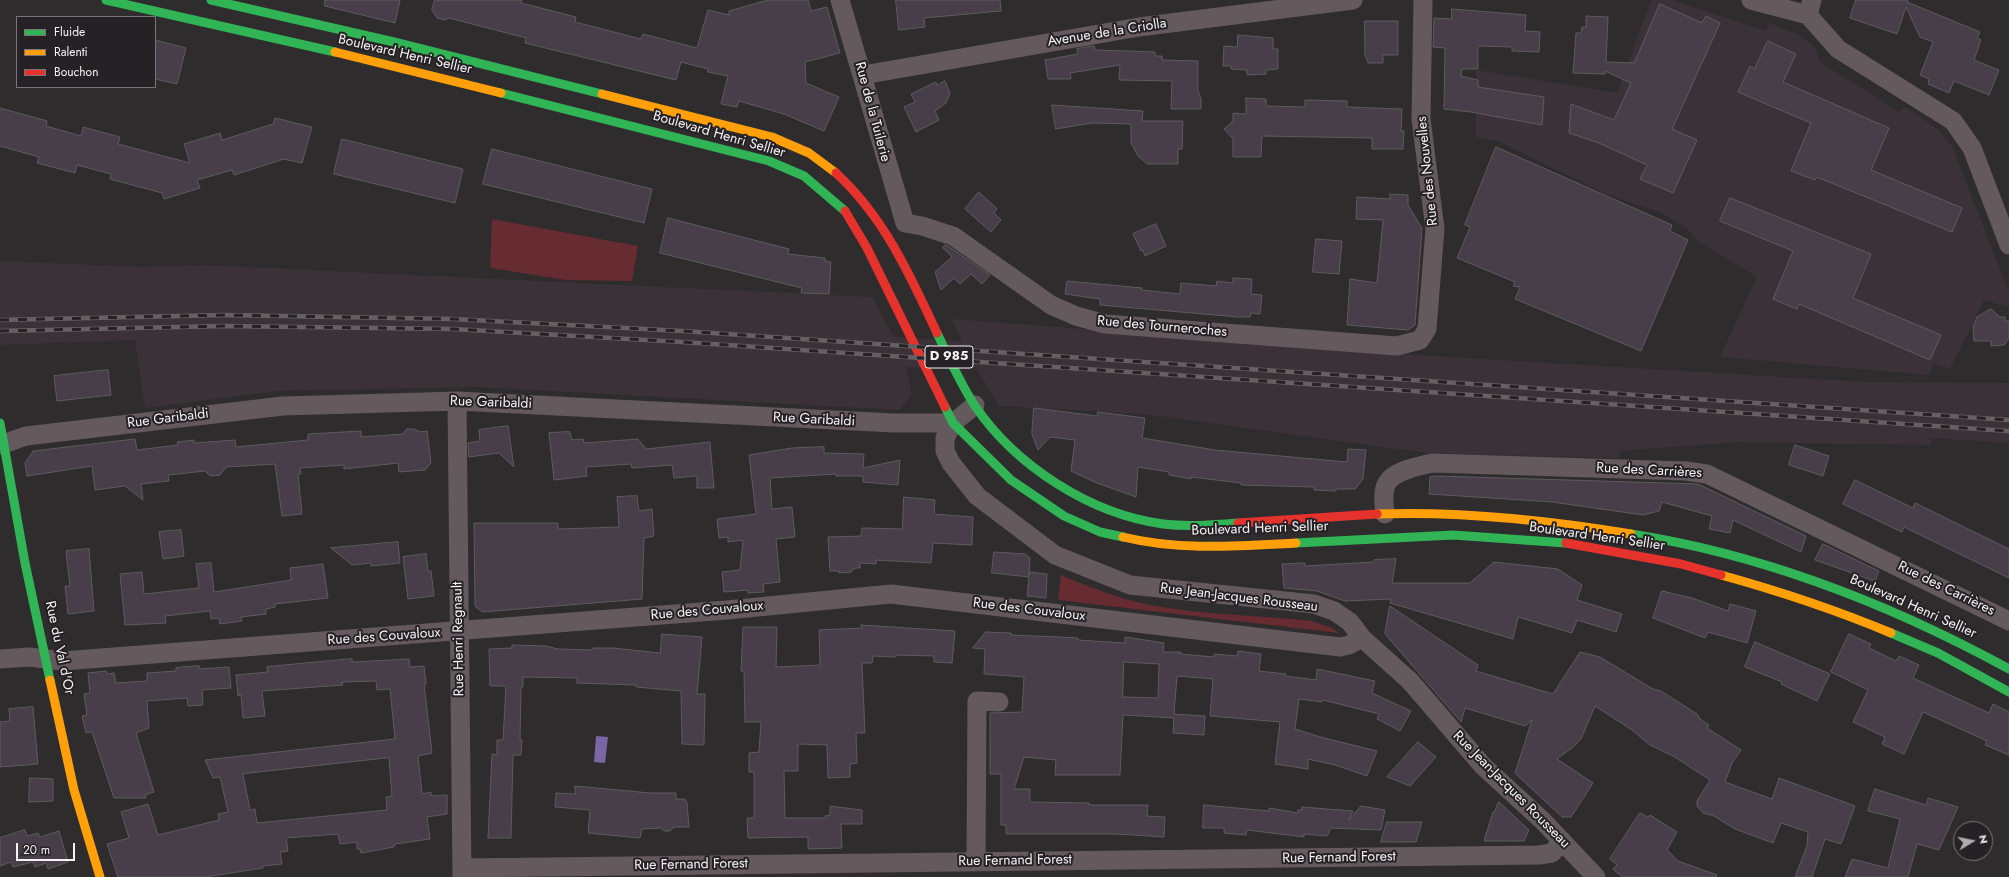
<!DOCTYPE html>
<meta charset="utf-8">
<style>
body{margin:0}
#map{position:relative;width:2009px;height:877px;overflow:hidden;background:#2e2c2d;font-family:Jost,sans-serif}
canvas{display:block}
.legend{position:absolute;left:16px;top:16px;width:140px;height:72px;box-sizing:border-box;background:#252124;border:1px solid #787577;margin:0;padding:5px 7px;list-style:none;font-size:12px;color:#f5f2f4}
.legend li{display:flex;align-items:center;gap:8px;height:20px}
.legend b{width:20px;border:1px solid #787577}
.north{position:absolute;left:1953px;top:821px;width:40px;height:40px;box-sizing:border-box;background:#252124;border:1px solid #787577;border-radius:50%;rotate:80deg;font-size:11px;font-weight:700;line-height:16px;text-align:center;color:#f5f2f4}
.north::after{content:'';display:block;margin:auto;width:14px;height:18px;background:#afadae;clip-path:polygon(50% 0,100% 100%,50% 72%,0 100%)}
.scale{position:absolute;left:16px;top:843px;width:59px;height:18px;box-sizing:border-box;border:2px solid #f5f2f4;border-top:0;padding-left:5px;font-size:12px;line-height:14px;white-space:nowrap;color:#f5f2f4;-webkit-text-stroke:3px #252124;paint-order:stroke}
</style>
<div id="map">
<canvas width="2009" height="877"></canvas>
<ul class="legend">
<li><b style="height:5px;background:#30b455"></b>Fluide</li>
<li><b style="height:5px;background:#ff9f0a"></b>Ralenti</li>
<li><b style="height:5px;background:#e5322d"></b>Bouchon</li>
</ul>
<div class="north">N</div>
<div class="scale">20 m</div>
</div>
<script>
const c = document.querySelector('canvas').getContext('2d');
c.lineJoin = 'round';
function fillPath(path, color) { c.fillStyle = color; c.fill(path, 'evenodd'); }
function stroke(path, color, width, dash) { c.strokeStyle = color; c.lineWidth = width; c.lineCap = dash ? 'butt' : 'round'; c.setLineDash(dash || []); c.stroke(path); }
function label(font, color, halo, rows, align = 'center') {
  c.font = font + ' Jost,sans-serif'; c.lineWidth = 4; c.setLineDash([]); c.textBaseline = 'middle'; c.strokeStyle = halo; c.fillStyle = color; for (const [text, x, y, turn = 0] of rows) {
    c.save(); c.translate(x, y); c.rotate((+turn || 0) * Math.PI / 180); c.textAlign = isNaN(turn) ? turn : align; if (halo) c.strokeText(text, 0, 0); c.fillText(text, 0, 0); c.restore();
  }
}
fillPath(new Path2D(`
 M 1651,0 L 1672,0 L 1766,31 L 1769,23 L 1799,35 L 1816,48 L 1820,62 L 1899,112 L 1905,107 L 1939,130 L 1952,146 L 2009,292 L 2009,307 L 1984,300 L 1950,369 L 1933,363 L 1930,375 L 1720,357 L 1757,277 L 1696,240 L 1688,229 L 1661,213 L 1606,194 L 1498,141 L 1476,137 L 1476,70 L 1617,93 Z
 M 0,261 L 142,267 L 205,265 L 872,297 L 894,337 L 962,341 L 952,319 L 1433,356 L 1866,382 L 2009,383 L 2009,443 L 1930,438 L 1932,445 L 1739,442 L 1620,451 L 1619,458 L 1427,453 L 1144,414 L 999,406 L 977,369 L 906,367 L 912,393 L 900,410 L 477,387 L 277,391 L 145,408 L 135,340 L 0,345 Z`), '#3a3238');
fillPath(new Path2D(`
 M 492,219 L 638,246 L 632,281 L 566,280 L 490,268 Z
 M 1061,575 C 1089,587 1120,599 1150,605 C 1203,615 1259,615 1312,621 L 1332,628 L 1339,633 L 1058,600 Z`), '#672b32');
fillPath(new Path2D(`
 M 596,736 L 608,737 L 605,763 L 594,762 Z`), '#7966a3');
const building = new Path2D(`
 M 325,0 L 400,0 L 395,23 L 325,6 Z
 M 435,0 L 522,0 L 521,3 L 576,17 L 575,22 L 641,39 L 643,34 L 697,48 L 708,10 L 729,15 L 729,11 L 768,0 L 808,0 L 811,11 L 827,7 L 840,53 L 805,62 L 806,83 L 839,97 L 824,131 L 784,114 L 739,101 L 737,107 L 721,104 L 728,76 L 708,72 L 708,69 L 681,62 L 676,80 L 525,43 L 526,38 L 449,18 L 445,20 L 437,18 L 432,10 Z
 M 896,0 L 1000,0 L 1001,11 L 924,18 L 925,27 L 899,30 Z
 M 1856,0 L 1908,0 L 1907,2 L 1980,32 L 1977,38 L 1981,40 L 1974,60 L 1999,70 L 1989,95 L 1954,81 L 1949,93 L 1928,84 L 1929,79 L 1920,75 L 1933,42 L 1920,37 L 1906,7 L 1897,34 L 1850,18 Z
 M 1660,4 L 1702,23 L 1706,16 L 1720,23 L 1672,129 L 1697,140 L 1673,193 L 1640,179 L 1647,165 L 1599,143 L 1569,133 L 1571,104 L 1614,120 L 1631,83 L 1605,71 L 1605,74 L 1573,73 L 1576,33 L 1581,33 L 1582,27 L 1586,27 L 1586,16 L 1608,17 L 1606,62 L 1634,63 Z
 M 1452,9 L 1526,15 L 1525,31 L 1540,32 L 1539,52 L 1512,51 L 1512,47 L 1478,46 L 1478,69 L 1462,69 L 1461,76 L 1478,80 L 1478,87 L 1544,97 L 1542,125 L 1471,112 L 1444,109 L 1445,48 L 1433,47 L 1434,18 L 1451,19 Z
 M 1365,21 L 1398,21 L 1398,55 L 1383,55 L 1383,63 L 1368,63 L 1365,55 Z
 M 1238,35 L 1273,38 L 1273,49 L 1278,49 L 1278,69 L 1266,70 L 1266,74 L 1247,75 L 1247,70 L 1231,69 L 1231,66 L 1223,66 L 1224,46 L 1237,47 Z
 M 155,40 L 186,48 L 177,84 L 155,79 Z
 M 1768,41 L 1796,54 L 1783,82 L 1889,128 L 1871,170 L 1962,208 L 1952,232 L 1817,177 L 1815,180 L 1791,171 L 1811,123 L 1738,92 L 1750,66 L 1754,69 Z
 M 1094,46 L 1095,50 L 1155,52 L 1155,56 L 1162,56 L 1162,60 L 1198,61 L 1198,91 L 1201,99 L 1201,109 L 1171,109 L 1172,81 L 1119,80 L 1120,65 L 1070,73 L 1071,79 L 1048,79 L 1045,60 L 1078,54 L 1077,49 Z
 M 945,81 L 950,93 L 946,103 L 935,111 L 939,120 L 916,132 L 904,107 L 915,102 L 911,94 L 936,82 L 937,85 Z
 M 1246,98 L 1266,99 L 1266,106 L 1305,107 L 1305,100 L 1347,101 L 1347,107 L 1402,109 L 1401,131 L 1404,131 L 1403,149 L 1372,149 L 1372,138 L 1262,136 L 1261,157 L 1233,157 L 1233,139 L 1224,129 L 1233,121 L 1233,113 L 1246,114 Z
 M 1052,105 L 1143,111 L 1142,121 L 1183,121 L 1182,149 L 1178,149 L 1178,164 L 1147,164 L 1138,156 L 1131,143 L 1131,124 L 1092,123 L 1056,129 Z
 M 0,108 L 47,121 L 46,126 L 81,136 L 83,127 L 120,137 L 118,144 L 190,163 L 184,144 L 220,133 L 222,140 L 273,124 L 275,118 L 312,127 L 302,163 L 284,159 L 234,175 L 232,170 L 197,180 L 200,188 L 164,199 L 162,193 L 110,179 L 111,174 L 77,165 L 75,173 L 37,163 L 39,157 L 0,146 Z
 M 342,139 L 463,169 L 455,203 L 334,174 Z
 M 1496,147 L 1672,225 L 1670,231 L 1688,240 L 1641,351 L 1515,299 L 1520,287 L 1513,286 L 1515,282 L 1457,258 L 1470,227 L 1465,225 Z
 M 492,149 L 652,189 L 644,223 L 483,184 Z
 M 979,192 L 997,209 L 994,213 L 1001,220 L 991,232 L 965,209 Z
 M 1390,194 L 1408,195 L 1408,205 L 1422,228 L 1415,325 L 1408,330 L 1347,325 L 1350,279 L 1377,283 L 1383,220 L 1356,219 L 1357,197 L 1390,199 Z
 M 1730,198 L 1871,254 L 1853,298 L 1941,335 L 1930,360 L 1799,304 L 1797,309 L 1773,299 L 1793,251 L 1720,221 Z
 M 668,218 L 789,249 L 788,254 L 825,258 L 825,261 L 831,262 L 829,294 L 801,293 L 802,288 L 660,253 Z
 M 1156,224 L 1166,246 L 1145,256 L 1143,250 L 1141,251 L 1133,234 Z
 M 1316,239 L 1342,241 L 1339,274 L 1313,272 Z
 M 945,245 L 948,246 L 990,275 L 982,284 L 971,274 L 960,284 L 954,278 L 941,290 L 935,272 L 952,257 L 943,248 Z
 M 1233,278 L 1252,279 L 1251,294 L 1262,295 L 1260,314 L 1251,313 L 1250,317 L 1238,317 L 1100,305 L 1100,299 L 1065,294 L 1067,281 L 1142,288 L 1142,290 L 1180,294 L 1181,283 L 1216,286 L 1217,281 L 1233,283 Z
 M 1991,309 L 2000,317 L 2005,317 L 2005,321 L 2009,321 L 2009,338 L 2004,345 L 1991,346 L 1991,341 L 1974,341 L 1973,326 L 1977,317 Z
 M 108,370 L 111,395 L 57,401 L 54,376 Z
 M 1034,408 L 1097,416 L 1098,412 L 1145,418 L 1142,438 L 1215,450 L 1347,462 L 1348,449 L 1366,450 L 1363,479 L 1355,489 L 1336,489 L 1336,491 L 1314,490 L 1314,487 L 1241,485 L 1241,483 L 1191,477 L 1191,479 L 1169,475 L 1169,472 L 1138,467 L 1136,497 L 1097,483 L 1071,471 L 1075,440 L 1050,437 L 1038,450 L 1032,434 Z
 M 508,426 L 514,467 L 499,453 L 469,457 L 468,443 L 480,441 L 479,430 Z
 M 407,429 L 414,429 L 420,432 L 427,431 L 431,463 L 425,470 L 399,472 L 398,463 L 344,469 L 344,465 L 300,468 L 301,474 L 298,474 L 302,514 L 282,516 L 275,464 L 226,467 L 220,475 L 210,476 L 205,471 L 168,475 L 169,481 L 141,484 L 143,500 L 125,486 L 95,490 L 92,466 L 27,476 L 25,463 L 33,451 L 135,439 L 137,450 L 178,445 L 177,442 L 194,440 L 194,443 L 235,440 L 236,447 L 308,440 L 308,434 L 361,431 L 361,437 L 403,434 Z
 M 570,432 L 572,440 L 583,439 L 584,443 L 638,439 L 646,449 L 710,442 L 714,488 L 697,488 L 697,476 L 674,478 L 672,465 L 632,468 L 631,464 L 586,467 L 587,476 L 554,480 L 549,433 Z
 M 1795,445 L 1829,456 L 1823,476 L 1789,465 Z
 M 824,447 L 824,453 L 864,454 L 863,468 L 900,460 L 898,485 L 863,482 L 863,476 L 836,476 L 836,474 L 770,478 L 772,509 L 792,507 L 795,537 L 776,539 L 780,582 L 763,584 L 764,592 L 748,593 L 748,590 L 724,592 L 722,572 L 740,570 L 743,540 L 728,542 L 728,537 L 719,538 L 717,519 L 756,514 L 749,455 L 792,448 Z
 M 1438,476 L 1698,484 L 1806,536 L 1801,552 L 1733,520 L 1730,533 L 1709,529 L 1712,516 L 1662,502 L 1659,511 L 1643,515 L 1552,502 L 1429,494 L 1430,477 Z
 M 1855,480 L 1913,508 L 1915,503 L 2009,549 L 2009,578 L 1904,527 L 1902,532 L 1843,504 Z
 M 637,496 L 639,511 L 652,509 L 654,536 L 644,538 L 642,599 L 482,612 L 475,606 L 474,523 L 558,523 L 558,529 L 619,527 L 617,497 Z
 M 904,497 L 935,500 L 934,514 L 973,517 L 972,545 L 933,543 L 931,563 L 876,560 L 876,564 L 860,563 L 860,568 L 855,568 L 851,572 L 839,573 L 839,571 L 830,571 L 828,537 L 861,536 L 862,528 L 902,529 Z
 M 181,530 L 184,556 L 163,559 L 159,532 Z
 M 398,542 L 400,563 L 371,566 L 371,563 L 352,565 L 331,548 Z
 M 1823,544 L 1879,571 L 1875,581 L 1815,560 Z
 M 89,549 L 94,611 L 68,614 L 65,586 L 70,586 L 66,551 Z
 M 994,552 L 1025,554 L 1030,558 L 1029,576 L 1029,572 L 1047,574 L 1046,598 L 1027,596 L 1029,577 L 992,573 Z
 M 426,554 L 428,571 L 431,571 L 434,596 L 408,599 L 403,557 Z
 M 1396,559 L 1392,583 L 1470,583 L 1494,562 L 1558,569 L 1582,585 L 1577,600 L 1622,614 L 1616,632 L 1577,620 L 1572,633 L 1518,617 L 1513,639 L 1390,603 L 1391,599 L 1345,601 L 1317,591 L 1284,588 L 1282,564 L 1305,563 L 1305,566 L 1373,562 L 1374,560 Z
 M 211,563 L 214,592 L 291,580 L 290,568 L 323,564 L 328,598 L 275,604 L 275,607 L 266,609 L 266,614 L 241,617 L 242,621 L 220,624 L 219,618 L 211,619 L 210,611 L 165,616 L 166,623 L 125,625 L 120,574 L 142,572 L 144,594 L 199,588 L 196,564 Z
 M 1662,591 L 1692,598 L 1728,611 L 1730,604 L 1756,611 L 1747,643 L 1708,632 L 1705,638 L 1653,618 Z
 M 1390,606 L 1478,665 L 1476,671 L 1553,694 L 1580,652 L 1600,657 L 1653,689 L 1661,691 L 1697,714 L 1700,719 L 1709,725 L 1707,728 L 1741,750 L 1732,763 L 1725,782 L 1772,799 L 1779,778 L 1855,806 L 1841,844 L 1825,839 L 1812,877 L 1795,877 L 1807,846 L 1808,832 L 1781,823 L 1773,843 L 1735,829 L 1714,816 L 1703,813 L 1697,806 L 1697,801 L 1710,780 L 1673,756 L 1650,745 L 1632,730 L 1595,706 L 1581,739 L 1573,747 L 1557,759 L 1593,783 L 1571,817 L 1562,817 L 1515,773 L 1532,720 L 1525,726 L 1465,708 L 1461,722 L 1385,634 Z
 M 861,625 L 955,631 L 952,663 L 934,662 L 934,656 L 896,655 L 896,657 L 873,656 L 872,663 L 862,663 L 865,733 L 856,733 L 857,763 L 850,764 L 850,777 L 828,778 L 827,745 L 798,744 L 798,771 L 784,771 L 785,818 L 826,818 L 825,816 L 830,815 L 830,806 L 862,810 L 862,824 L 841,824 L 842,848 L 808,849 L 808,837 L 748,838 L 747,818 L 754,818 L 754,772 L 749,772 L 749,753 L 759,752 L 761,722 L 745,722 L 744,671 L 741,671 L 743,627 L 777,627 L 776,667 L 820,665 L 819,630 L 862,628 Z
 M 986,632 L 1011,633 L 1011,635 L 1060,637 L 1078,638 L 1078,640 L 1125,643 L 1125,637 L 1164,643 L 1163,652 L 1181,652 L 1180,654 L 1214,657 L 1214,654 L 1237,656 L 1238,651 L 1261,654 L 1259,671 L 1286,674 L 1285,676 L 1316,680 L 1317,669 L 1375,681 L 1372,693 L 1411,711 L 1400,731 L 1377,719 L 1379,714 L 1323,700 L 1322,702 L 1299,699 L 1295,729 L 1324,738 L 1377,751 L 1367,776 L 1335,765 L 1308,759 L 1308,769 L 1275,764 L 1280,722 L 1210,716 L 1213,679 L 1177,676 L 1174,714 L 1205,716 L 1204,735 L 1173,733 L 1174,718 L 1123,715 L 1120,775 L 1055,775 L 1056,760 L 1024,757 L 1014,789 L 1030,789 L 1030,802 L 1089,803 L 1089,805 L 1148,805 L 1147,816 L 1165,817 L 1164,837 L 1117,834 L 1006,834 L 1006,825 L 1001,825 L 1001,774 L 990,774 L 990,713 L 1022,712 L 1024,677 L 984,674 L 985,649 L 973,648 ZM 1124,662 L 1159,664 L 1158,698 L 1123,697 Z
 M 662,634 L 702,637 L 697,694 L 705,694 L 704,745 L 682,744 L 681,691 L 636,687 L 636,685 L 577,683 L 577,678 L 523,677 L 523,687 L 521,687 L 520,740 L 522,740 L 521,755 L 513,755 L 511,838 L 488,838 L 492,754 L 497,755 L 497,740 L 503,740 L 506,686 L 490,686 L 489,649 L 512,648 L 512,645 L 546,646 L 558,649 L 592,650 L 593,648 L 613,648 L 660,653 Z
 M 1849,634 L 1871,644 L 1869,648 L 1896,661 L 1899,656 L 1919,665 L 1913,678 L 1989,713 L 1993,704 L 2009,712 L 2009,755 L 1985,745 L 1987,741 L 1923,712 L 1904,754 L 1882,744 L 1885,737 L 1853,722 L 1868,690 L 1831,672 Z
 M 1755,642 L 1830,674 L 1817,701 L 1781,684 L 1782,682 L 1745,667 Z
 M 352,659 L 352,662 L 409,659 L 410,667 L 424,666 L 426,684 L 424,684 L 432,753 L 418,756 L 422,794 L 431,792 L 431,796 L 447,795 L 447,814 L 427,817 L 430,839 L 395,844 L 394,847 L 361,853 L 360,849 L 357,849 L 357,842 L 340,844 L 338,834 L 286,838 L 288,851 L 280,852 L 282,864 L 263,866 L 263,868 L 205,877 L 118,877 L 107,844 L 129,838 L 121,812 L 148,804 L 158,835 L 219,820 L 218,814 L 228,812 L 220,777 L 213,778 L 205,760 L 395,739 L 390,689 L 377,690 L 376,681 L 342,682 L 343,685 L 262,691 L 265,716 L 243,718 L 241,695 L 238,696 L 236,675 L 268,672 L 267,667 ZM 389,758 L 392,796 L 386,797 L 387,810 L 257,823 L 255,809 L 250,810 L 243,774 Z
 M 199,666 L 199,669 L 229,667 L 231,688 L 202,690 L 203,705 L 188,706 L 187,698 L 147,701 L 149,728 L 136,733 L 154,792 L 145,795 L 146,798 L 114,798 L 92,732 L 86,733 L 82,716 L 87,715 L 84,694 L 90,693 L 88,673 L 106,671 L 107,674 L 114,673 L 116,683 L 147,681 L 147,673 L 176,671 L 176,668 Z
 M 33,707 L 38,764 L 0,767 L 0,722 L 10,721 L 9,709 Z
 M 1418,742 L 1436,757 L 1410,786 L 1387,777 Z
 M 30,778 L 53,779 L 53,801 L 29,802 Z
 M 575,786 L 650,793 L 676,793 L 676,799 L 685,799 L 687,803 L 689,827 L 674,827 L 670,831 L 664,831 L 661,828 L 642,829 L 640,838 L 588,833 L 590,810 L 555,807 L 556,793 L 575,794 Z
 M 1875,789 L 1926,805 L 1928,798 L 1958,807 L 1939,850 L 1917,844 L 1908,877 L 1845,877 L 1852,859 L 1888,868 L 1900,819 L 1868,811 Z
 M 1499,802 L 1529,830 L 1524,841 L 1484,841 L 1493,812 L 1494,812 Z
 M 1204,805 L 1269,811 L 1269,808 L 1298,813 L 1298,810 L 1302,810 L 1302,807 L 1353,811 L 1349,820 L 1361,806 L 1385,810 L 1381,830 L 1331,828 L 1327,836 L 1304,834 L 1304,837 L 1247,830 L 1246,835 L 1224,833 L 1224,828 L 1203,828 Z
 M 1640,813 L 1648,817 L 1650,815 L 1677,832 L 1667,850 L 1678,861 L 1717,875 L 1716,877 L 1622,877 L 1613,869 L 1617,865 L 1610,859 Z
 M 1387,822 L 1422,822 L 1416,842 L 1381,842 Z
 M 25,830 L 27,836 L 38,833 L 40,837 L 59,831 L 68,862 L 48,869 L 46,863 L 35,867 L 33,862 L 13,867 L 11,862 L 0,866 L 0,838 Z`);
fillPath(building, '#473e49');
stroke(building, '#5d5c5d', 1);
stroke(new Path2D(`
 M 840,0 L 905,223
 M 1751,0 L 1808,15
 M 1812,0 L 1808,15 L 1838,49 L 1953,121 L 1972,148 L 2009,245
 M 863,75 L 1139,27 L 1353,0
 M 905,223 L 922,226 L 953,236 L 1051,305 L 1076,316 L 1105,324 L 1397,346 L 1420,340 L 1427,329 L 1435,229 L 1421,119 L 1423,0
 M 457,401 L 462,877
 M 953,423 L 945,438 L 945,451 L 951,463 L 977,496 L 1055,555 L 1130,585 L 1314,604 L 1334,611 L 1350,622 L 1362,638 L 1410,681 L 1483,766 L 1543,821 L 1596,877
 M 0,445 L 26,436 L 283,406 L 457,401 L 894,423 L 953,423 L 975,405
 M 1385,514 C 1384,505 1382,491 1387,483 C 1395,470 1419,466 1432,463 L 1686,471 L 1707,474 L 2009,621
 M 0,659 L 29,657 L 62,661 L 727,610 L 891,594 L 1340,647 L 1349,645 L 1362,638
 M 976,862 L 977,701 L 999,702
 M 462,868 L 1539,855 L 1552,853 L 1562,841`), '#64595d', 19);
stroke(new Path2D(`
 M 106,0 L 335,52
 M 211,0 L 394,42 L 602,94
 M 501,93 L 769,161 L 804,176 L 845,211
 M 937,333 C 949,358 960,383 975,406 C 1016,466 1090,514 1163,524 C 1188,527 1213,525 1238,523
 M 945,407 L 953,423 L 1011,480 L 1064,516 L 1100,532 L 1123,537
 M 0,423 L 25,563 L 50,680
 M 1631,534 C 1766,555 1890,604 2009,669
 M 1296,543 L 1453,535 L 1566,543
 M 1891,633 L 1938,653 L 2009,692`), '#30b455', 9);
stroke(new Path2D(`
 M 335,52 L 501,93
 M 602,94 L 772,137 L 809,153 L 836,173
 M 1377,514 C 1462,511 1547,520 1631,534
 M 1123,537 C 1180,551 1237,546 1296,543
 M 1721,575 C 1779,591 1836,610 1891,633
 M 50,680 L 74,790 L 100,877`), '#ff9f0a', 9);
stroke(new Path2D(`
 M 836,173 C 884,217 910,275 937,333
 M 845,211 L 867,248 L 945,407
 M 1238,523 L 1377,514
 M 1566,543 L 1681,564 L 1721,575`), '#e5322d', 9);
const rail = new Path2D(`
 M 0,320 L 224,315 L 453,319 L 682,331 L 2009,420
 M 0,331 L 224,326 L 453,329 L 682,342 L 2009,431`);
stroke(rail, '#656163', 4.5);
stroke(rail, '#252124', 3, [9]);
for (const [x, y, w] of [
 [949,357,48]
]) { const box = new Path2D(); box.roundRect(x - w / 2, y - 11, w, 22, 3); c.fillStyle = '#252124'; c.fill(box); stroke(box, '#f5f2f4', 1); }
label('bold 13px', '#f5f2f4', null, [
 ["D 985",949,357]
]);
label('14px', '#f5f2f4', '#252124', [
 ["Avenue de la Criolla",1107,33,-9],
 ["Boulevard Henri Sellier",405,55,13],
 ["Rue de la Tuilerie",872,112,75],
 ["Boulevard Henri Sellier",719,135,16],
 ["Rue des Nouvelles",1428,171,-96],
 ["Rue des Tourneroches",1162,327,5],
 ["Rue Garibaldi",491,403,2],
 ["Rue Garibaldi",168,419,-7],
 ["Rue Garibaldi",814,420,3],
 ["Rue des Carrières",1649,471,3],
 ["Boulevard Henri Sellier",1260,529,-2],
 ["Boulevard Henri Sellier",1597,537,8],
 ["Rue des Carrières",1946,589,26],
 ["Rue Jean-Jacques Rousseau",1239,598,7],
 ["Boulevard Henri Sellier",1913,607,24],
 ["Rue des Couvaloux",1029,610,7],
 ["Rue des Couvaloux",707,611,-5],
 ["Rue des Couvaloux",384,637,-4],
 ["Rue Henri Regnault",459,639,-91],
 ["Rue du Val d'Or",59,648,78],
 ["Rue Jean-Jacques Rousseau",1511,790,45],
 ["Rue Fernand Forest",1339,858,-1],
 ["Rue Fernand Forest",1015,861,-1],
 ["Rue Fernand Forest",691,865,-1]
]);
</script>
